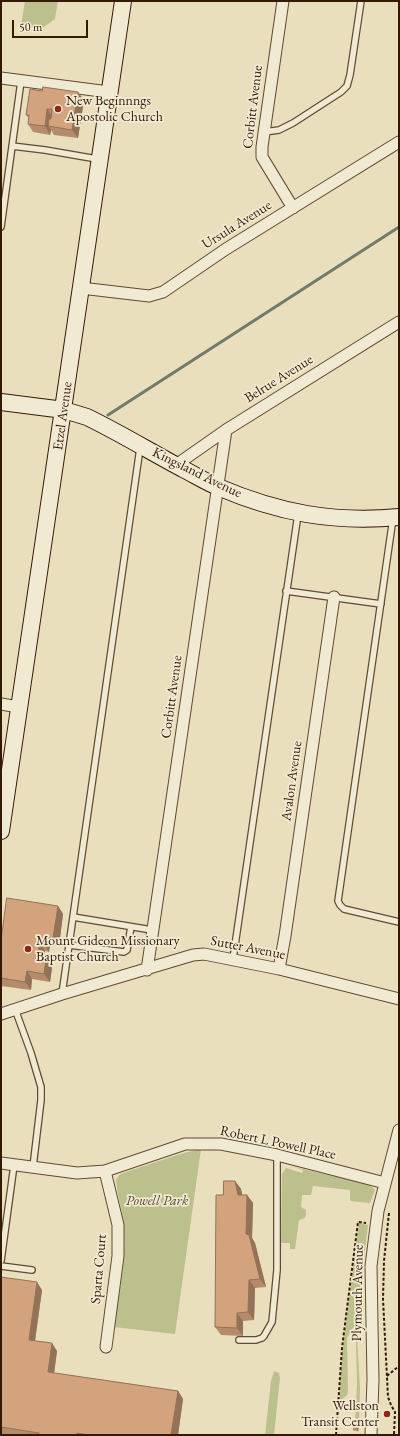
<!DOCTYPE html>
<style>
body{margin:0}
#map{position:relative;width:400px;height:1436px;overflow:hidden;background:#e9dfbc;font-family:"EB Garamond",serif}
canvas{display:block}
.frame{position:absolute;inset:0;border:2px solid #341905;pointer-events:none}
.scale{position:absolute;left:12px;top:20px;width:76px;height:18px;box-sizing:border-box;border:2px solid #341905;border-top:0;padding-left:5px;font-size:12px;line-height:14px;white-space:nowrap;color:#341905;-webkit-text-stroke:3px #f1ead3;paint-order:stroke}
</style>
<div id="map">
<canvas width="400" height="1436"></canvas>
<div class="frame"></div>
<div class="scale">50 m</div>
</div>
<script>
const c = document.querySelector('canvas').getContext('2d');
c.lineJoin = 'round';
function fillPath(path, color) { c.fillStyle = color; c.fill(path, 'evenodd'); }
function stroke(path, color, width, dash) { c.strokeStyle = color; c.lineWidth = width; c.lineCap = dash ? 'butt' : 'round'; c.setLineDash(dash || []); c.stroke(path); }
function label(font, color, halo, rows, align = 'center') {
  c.font = font + ' "EB Garamond",serif'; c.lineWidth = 3.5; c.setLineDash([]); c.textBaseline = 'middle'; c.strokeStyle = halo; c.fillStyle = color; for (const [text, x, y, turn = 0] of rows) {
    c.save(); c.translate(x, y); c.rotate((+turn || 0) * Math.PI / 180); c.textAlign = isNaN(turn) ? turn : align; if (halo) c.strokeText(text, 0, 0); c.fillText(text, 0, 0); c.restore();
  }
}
fillPath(new Path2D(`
 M 25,1 L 58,1 L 55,19 L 41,29 L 21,26 Z
 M 201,1149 L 175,1334 L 114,1327 C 119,1294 126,1262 124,1228 C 123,1212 117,1196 116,1180 L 120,1174 L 180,1154 Z
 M 290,1166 L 370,1185 L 375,1190 L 370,1203 L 351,1201 L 350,1200 L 350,1190 L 313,1186 L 311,1195 L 302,1195 L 301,1207 L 306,1210 L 306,1214 L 305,1218 L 299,1220 L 295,1249 L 290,1249 L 290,1243 L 282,1243 L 281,1242 L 282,1174 L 286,1168 L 302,1173 L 303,1170 Z
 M 359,1223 L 368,1225 L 362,1275 L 363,1318 L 361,1319 L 361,1322 L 353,1328 L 347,1338 L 348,1392 L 347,1395 L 339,1402 L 342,1355 Z
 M 357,1336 L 360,1388 L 359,1422 L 355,1422 L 357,1385 L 356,1341 Z
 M 274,1371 L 279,1373 L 280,1378 L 274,1435 L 265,1435 L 271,1381 Z`), '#bcc08c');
stroke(new Path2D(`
 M 108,415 L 399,227`), '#6f7b6b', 3);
const lane = new Path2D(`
 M 264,132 L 279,130 L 293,123 L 341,92 L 347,86 L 350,75 L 361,1
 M 12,146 L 45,150 L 97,159
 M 1,227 L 21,81
 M 393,518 L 338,901 L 340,905 L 344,909 L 399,922
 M 286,591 L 381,604
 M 73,917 L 152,930
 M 69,945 L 124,952 L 127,950 L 131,927
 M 233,959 L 298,514
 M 62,994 L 140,448
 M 15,1009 L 31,1053 L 41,1087 L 41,1100 L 33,1167
 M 1,1261 L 14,1165
 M 1,1266 L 32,1270
 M 239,1340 L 256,1340 L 262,1338 L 264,1336 L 272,1322 L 277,1270 L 277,1155`);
const street = new Path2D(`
 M 283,1 L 262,147 L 262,157 L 293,208
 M 1,78 L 109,92
 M 81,288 L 149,296 L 163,292 L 226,249 L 399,142
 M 176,465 L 226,430 L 399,322
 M 1,704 L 19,707
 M 279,969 L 285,936 L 334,597
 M 147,970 L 226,430
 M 1,1014 L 62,994 L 193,955 L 204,954 L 279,969 L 399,999
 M 1,1163 L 77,1173 L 105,1171 L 185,1144 L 221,1144 L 277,1155 L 385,1183
 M 105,1171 L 118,1225 L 118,1256 L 106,1347
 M 371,1435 L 373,1380 L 371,1266 L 378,1211 L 399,1130`);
const secondary = new Path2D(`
 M 1,402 L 64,410 L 87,417 C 120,433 151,452 183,469 C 195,475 206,482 218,487 C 279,513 333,523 399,517
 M 1,831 L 123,1`);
stroke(lane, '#614a33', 8);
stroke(street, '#614a33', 13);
stroke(secondary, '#341905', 18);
stroke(new Path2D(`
 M 389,1213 L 384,1261 L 383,1299 L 388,1397 L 391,1405 L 395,1412 L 394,1435
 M 399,1333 L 399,1345
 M 387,1376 L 399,1366
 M 336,1435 L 342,1348 L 358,1222 L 366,1223`), '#341905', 2, [3, 2]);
stroke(lane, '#f1ead3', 5.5);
stroke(street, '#f1ead3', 11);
stroke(secondary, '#f1ead3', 16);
fillPath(new Path2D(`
 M 30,89 L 84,100 L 78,138 L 54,135 L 51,130 L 50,135 L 33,132 L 28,124 L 29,118 L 26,115 Z
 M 58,906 L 63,914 L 59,946 L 50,945 L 49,952 L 45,951 L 44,959 L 46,960 L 52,968 L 50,982 L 32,979 L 31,990 L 1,986 L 1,940 Z
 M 235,1181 L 241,1189 L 242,1195 L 247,1195 L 253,1203 L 252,1238 L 255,1243 L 266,1287 L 255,1288 L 254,1320 L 243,1321 L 243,1336 L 221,1335 L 215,1327 L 223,1195 Z
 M 1,1277 L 42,1290 L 35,1341 L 57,1351 L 54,1373 L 178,1391 L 183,1399 L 178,1435 L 1,1434 Z`), '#b58c6b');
fillPath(new Path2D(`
 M 78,92 L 84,100 L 78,138 L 72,130 Z
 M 47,109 L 53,117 L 48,126 L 51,130 L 50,135 L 45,126 Z
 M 58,906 L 63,914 L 59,946 L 53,938 Z
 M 45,937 L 50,945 L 49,952 L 44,944 Z
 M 40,943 L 45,951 L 43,967 L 37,958 Z
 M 46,960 L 52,968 L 50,982 L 44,974 Z
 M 27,971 L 32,979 L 31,990 L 25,982 Z
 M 235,1181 L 241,1189 L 244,1203 L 238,1195 Z
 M 247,1195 L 253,1203 L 252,1238 L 255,1243 L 266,1287 L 260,1279 L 246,1234 Z
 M 249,1280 L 255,1288 L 254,1320 L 248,1312 Z
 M 37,1282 L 42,1290 L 34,1348 L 29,1340 Z
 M 237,1313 L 243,1321 L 243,1336 L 237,1328 Z
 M 52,1343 L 57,1351 L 53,1381 L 48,1372 Z
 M 178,1391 L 183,1399 L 178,1435 L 171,1435 Z
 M 357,1424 L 359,1426 L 358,1432 L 357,1430 Z`), '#937257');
const building = new Path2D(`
 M 43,87 L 78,92 L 72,130 L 48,126 L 49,119 L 51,119 L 52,109 L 47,109 L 45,126 L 28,124 L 29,115 L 26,115 L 30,89 L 42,91 Z
 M 7,898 L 58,906 L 53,938 L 45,937 L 44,944 L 40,943 L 37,958 L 46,960 L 44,974 L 27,971 L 25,982 L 1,978 L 1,940 Z
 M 224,1181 L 235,1181 L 238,1195 L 247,1195 L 246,1234 L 249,1235 L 260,1279 L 249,1280 L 248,1312 L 237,1313 L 237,1328 L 215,1327 L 216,1195 L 223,1195 Z
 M 1,1277 L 37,1282 L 29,1340 L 52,1343 L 48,1372 L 178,1391 L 171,1435 L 88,1435 L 77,1433 L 77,1435 L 39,1435 L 39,1433 L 1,1427 Z
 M 355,1423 L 357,1424 L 357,1430 L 354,1430 Z`);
fillPath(building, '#d2a37c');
stroke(building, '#937257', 1);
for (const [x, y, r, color] of [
 [58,109,4,"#8f2418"],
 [28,949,4,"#8f2418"],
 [387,1414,4,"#8f2418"]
]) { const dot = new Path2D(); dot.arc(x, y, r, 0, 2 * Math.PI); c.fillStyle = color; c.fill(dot); stroke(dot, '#f1ead3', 1.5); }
label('14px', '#341905', '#f1ead3', [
 ["New Beginnngs",66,101],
 ["Apostolic Church",66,117],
 ["Mount Gideon Missionary",36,941],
 ["Baptist Church",36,957],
 ["Wellston",379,1406,"right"],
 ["Transit Center",379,1422,"right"]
], 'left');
label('14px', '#341905', '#f1ead3', [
 ["Corbitt Avenue",253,107,-83],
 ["Ursula Avenue",237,225,-32],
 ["Belrue Avenue",279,379,-32],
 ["Etzel Avenue",63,416,-82],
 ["Kingsland Avenue",197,473,26],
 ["Corbitt Avenue",172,697,-82],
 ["Avalon Avenue",292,781,-82],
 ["Sutter Avenue",248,948,11],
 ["Robert L Powell Place",278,1143,12],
 ["Sparta Court",99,1269,-85],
 ["Plymouth Avenue",358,1293,-89]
]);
label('italic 14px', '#5d4b2e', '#f1ead3', [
 ["Powell Park",157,1201]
]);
</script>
